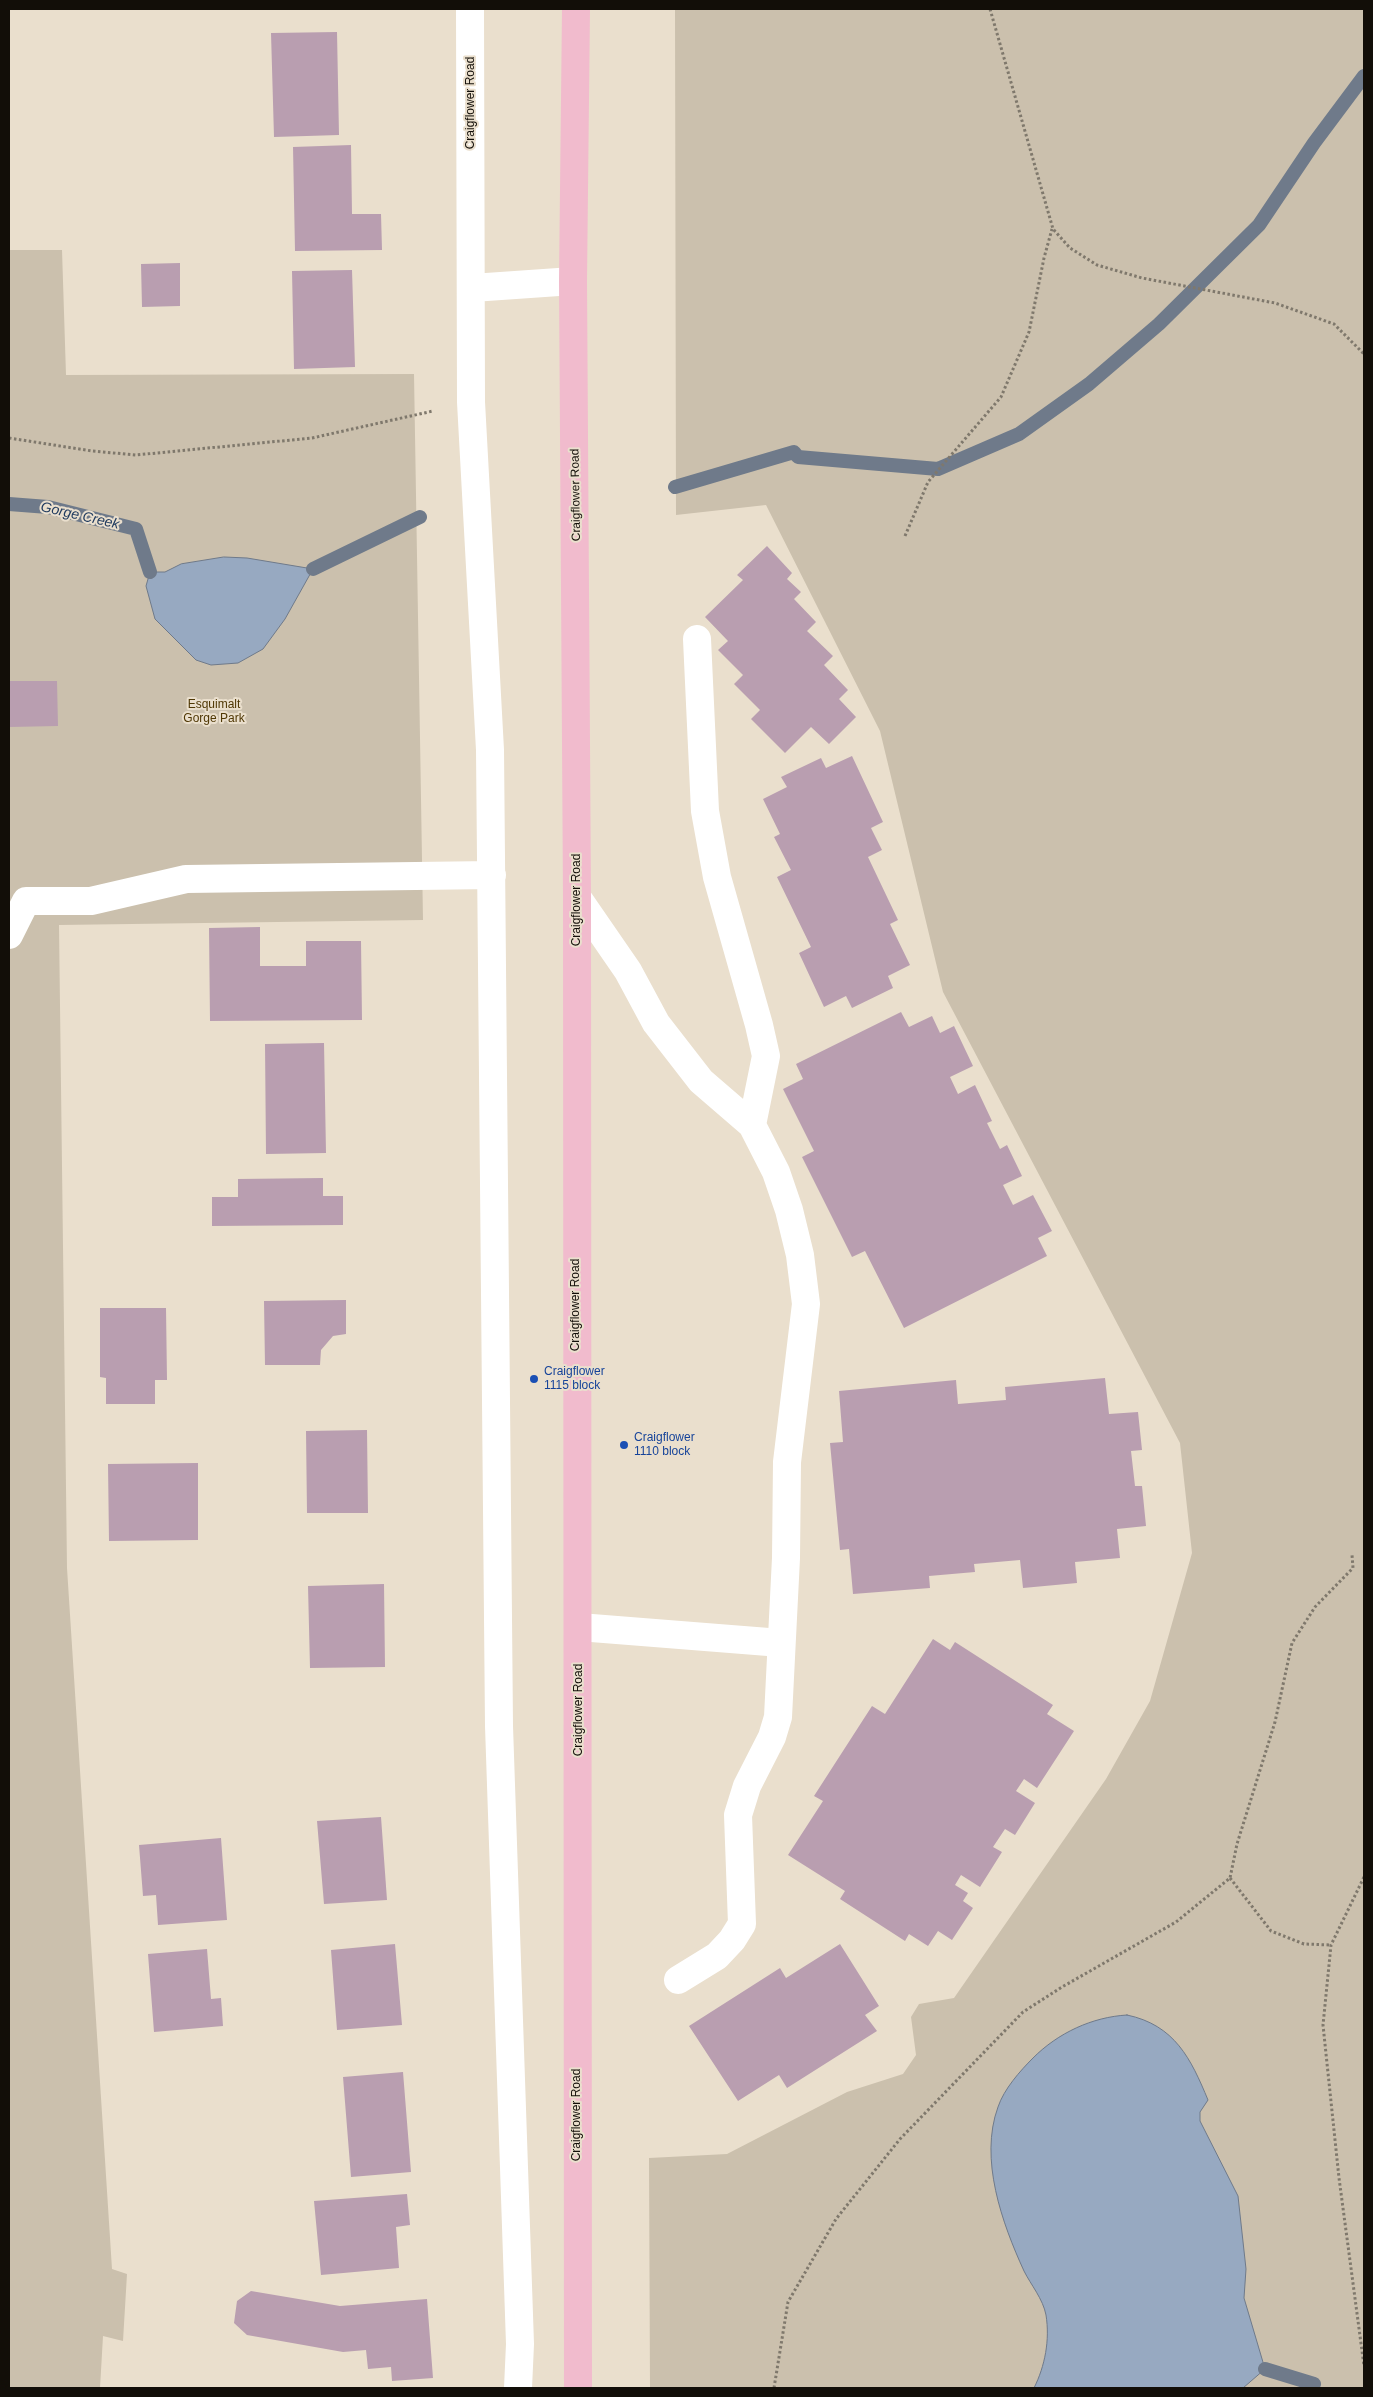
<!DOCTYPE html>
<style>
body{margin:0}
#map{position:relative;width:1373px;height:2397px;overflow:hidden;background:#eadfcd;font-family:Helvetica,sans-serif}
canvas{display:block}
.frame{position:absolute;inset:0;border:10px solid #120e08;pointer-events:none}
</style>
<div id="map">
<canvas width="1373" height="2397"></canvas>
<div class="frame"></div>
</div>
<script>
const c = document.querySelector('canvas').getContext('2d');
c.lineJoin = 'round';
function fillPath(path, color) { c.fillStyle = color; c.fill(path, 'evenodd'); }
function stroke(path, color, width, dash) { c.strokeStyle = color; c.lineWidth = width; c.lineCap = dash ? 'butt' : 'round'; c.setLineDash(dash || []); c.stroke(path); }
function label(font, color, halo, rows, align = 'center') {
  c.font = font + ' Helvetica,sans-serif'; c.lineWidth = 4; c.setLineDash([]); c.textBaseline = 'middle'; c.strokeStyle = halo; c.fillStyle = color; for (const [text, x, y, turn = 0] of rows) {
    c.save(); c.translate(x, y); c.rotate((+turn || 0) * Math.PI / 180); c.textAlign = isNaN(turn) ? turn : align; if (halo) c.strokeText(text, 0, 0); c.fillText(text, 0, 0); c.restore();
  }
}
fillPath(new Path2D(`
 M 675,9 L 1364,9 L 1364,2388 L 650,2388 L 649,2158 L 727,2154 L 847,2092 L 903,2074 L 916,2055 L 911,2017 L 919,2004 L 954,1998 L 1106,1779 L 1150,1701 L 1192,1553 L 1180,1443 L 943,992 L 880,731 L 766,505 L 676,515 Z
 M 9,250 L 62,250 L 66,375 L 414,374 L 423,920 L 59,925 L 67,1568 L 112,2269 L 127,2274 L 123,2341 L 103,2336 L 100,2388 L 9,2388 Z`), '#cbc0ad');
const water = new Path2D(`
 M 224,557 L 247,558 L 313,569 L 285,619 L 263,649 L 238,663 L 211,665 L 196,660 L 155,619 L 146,586 L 150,572 L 165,572 L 181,564 Z
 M 1127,2015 C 1175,2025 1191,2059 1208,2100 L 1200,2112 L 1200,2121 L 1238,2196 L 1246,2269 L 1244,2298 L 1265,2369 L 1243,2388 L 1034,2388 C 1045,2366 1050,2340 1046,2315 C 1043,2299 1031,2285 1024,2271 C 1002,2223 979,2159 998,2107 C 1004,2089 1020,2071 1033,2058 C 1058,2033 1092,2017 1127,2015 Z`);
fillPath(water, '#97a9c1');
stroke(water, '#6f7a8a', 1);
stroke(new Path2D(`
 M 675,487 L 794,452 L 798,457 L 938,469 L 1019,434 L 1089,384 L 1159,324 L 1259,225 L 1314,143 L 1364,76
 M 9,504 L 48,507 L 136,529 L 150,572
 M 313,569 L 420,517
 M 1265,2369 L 1314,2384`), '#6f7a8a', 14);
fillPath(new Path2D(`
 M 337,32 L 339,135 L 274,137 L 271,33 Z
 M 351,145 L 352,214 L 381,214 L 382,250 L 295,251 L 293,147 Z
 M 180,263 L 180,306 L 142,307 L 141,264 Z
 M 352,270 L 355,367 L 294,369 L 292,271 Z
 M 767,546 L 792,573 L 787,579 L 801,592 L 794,599 L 816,622 L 807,631 L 833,656 L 824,665 L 848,690 L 839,699 L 856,717 L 829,744 L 811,727 L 785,753 L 751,719 L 760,710 L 734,684 L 743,675 L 718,650 L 728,641 L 705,617 L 743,580 L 737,575 Z
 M 9,681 L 57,681 L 58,726 L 9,727 Z
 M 852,756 L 883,822 L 871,828 L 882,850 L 868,857 L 898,920 L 890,924 L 910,965 L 888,976 L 893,988 L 852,1008 L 846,996 L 824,1007 L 799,953 L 811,947 L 777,877 L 791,870 L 774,837 L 780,834 L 763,799 L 787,787 L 781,777 L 821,758 L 826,768 Z
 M 260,927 L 260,966 L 306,966 L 306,941 L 361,941 L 362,1020 L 210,1021 L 209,928 Z
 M 901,1012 L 909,1027 L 932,1016 L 940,1033 L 954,1026 L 973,1066 L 950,1077 L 958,1094 L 975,1085 L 992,1121 L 987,1123 L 1000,1149 L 1007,1145 L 1022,1176 L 1003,1185 L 1013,1205 L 1033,1195 L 1052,1231 L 1038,1238 L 1047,1256 L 904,1328 L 865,1251 L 852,1257 L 802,1157 L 814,1151 L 783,1089 L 803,1079 L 796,1064 Z
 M 324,1043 L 326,1153 L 266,1154 L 265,1044 Z
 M 323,1178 L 323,1196 L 343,1196 L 343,1225 L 212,1226 L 212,1197 L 238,1197 L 238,1179 Z
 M 346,1300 L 346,1334 L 333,1336 L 321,1350 L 320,1365 L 265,1365 L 264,1301 Z
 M 100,1308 L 166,1308 L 167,1380 L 155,1380 L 155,1404 L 106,1404 L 106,1378 L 100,1377 Z
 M 1105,1378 L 1109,1414 L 1138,1412 L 1142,1450 L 1131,1451 L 1135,1486 L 1142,1486 L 1146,1526 L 1117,1529 L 1120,1558 L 1075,1562 L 1077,1583 L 1023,1588 L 1020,1560 L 974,1564 L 975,1572 L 929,1576 L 930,1588 L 853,1594 L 849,1549 L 840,1550 L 830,1443 L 843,1442 L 839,1391 L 956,1380 L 958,1404 L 1006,1400 L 1005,1387 Z
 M 367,1430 L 368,1513 L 307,1513 L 306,1431 Z
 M 198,1463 L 198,1540 L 109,1541 L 108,1464 Z
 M 384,1584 L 385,1667 L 310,1668 L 308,1586 Z
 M 933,1639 L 950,1650 L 955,1642 L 1053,1705 L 1047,1714 L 1074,1731 L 1037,1788 L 1024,1779 L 1016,1791 L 1035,1803 L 1015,1835 L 1005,1829 L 993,1847 L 1002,1852 L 980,1887 L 961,1875 L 955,1885 L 968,1893 L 963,1901 L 973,1908 L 952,1940 L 938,1931 L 928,1946 L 909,1934 L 905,1941 L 840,1899 L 845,1891 L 788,1855 L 823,1801 L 814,1796 L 872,1706 L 885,1714 Z
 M 381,1817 L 387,1900 L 324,1904 L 317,1821 Z
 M 221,1838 L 227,1920 L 158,1925 L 156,1895 L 143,1896 L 139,1845 Z
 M 395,1944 L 402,2025 L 337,2030 L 331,1950 Z
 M 840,1944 L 879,2006 L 865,2015 L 877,2031 L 787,2088 L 779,2075 L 738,2101 L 689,2026 L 780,1968 L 786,1978 Z
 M 207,1949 L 211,1999 L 221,1998 L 223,2026 L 154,2032 L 148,1954 Z
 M 403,2072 L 411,2172 L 351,2177 L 343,2077 Z
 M 407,2194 L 410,2225 L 396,2227 L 399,2268 L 321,2275 L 314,2201 Z
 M 251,2291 L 340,2306 L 427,2299 L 433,2378 L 392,2381 L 391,2367 L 368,2369 L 366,2350 L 343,2352 L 247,2335 L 234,2323 L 237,2301 Z`), '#b99eb0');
stroke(new Path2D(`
 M 990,9 L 1053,229 L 1070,248 L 1097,265 L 1142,278 L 1275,303 L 1334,324 L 1364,354
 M 9,438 L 92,451 L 136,455 L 312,438 L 433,411
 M 905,536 L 928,482 L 1001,397 L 1029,332 L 1044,258 L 1052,229
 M 1364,1877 L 1331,1945 L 1323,2025 L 1339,2178 L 1364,2366
 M 1230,1878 L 1271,1931 L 1304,1944 L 1331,1945
 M 774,2388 L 788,2302 L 836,2219 L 900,2139 L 1023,2012 L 1062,1987 L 1176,1922 L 1230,1878 L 1237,1844 L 1275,1722 L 1292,1643 L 1315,1607 L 1353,1568 L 1352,1555`), '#7f786c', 3, [2.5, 2.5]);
stroke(new Path2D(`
 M 470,9 L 471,402 L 490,750 L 499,1726 L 520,2344 L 518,2388
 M 472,288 L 573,281
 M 697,639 L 705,811 L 717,877 L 759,1025 L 766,1056 L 752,1125
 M 577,897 L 628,971 L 656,1023 L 701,1081 L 752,1125 L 776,1172 L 789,1210 L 800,1255 L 806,1304 L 787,1462 L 786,1558 L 778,1717 L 772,1737 L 747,1786 L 738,1815 L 742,1924 L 732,1940 L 717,1956 L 678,1980
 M 9,935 L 26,901 L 91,901 L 186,879 L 492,875
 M 579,1627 L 781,1643`), '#fff', 28);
stroke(new Path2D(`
 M 576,9 L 573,281 L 577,897 L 578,2388`), '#f1bbcd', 28);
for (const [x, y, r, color] of [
 [534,1379,5,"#1a4fb4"],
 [624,1445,5,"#1a4fb4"]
]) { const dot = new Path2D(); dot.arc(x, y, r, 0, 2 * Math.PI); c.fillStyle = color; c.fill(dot); stroke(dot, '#eadfcd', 2); }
label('12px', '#120e08', '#eadfcd', [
 ["Craigflower Road",471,103,-90],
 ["Craigflower Road",576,495,-91],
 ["Craigflower Road",577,900,-90],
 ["Craigflower Road",576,1305,-90],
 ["Craigflower Road",579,1710,-90],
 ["Craigflower Road",577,2115,-90]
]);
label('12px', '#503805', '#eadfcd', [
 ["Esquimalt",214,705],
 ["Gorge Park",214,719]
]);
label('12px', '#164399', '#eadfcd', [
 ["Craigflower",544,1372],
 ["1115 block",544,1386],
 ["Craigflower",634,1438],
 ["1110 block",634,1452]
], 'left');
label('italic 14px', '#203b5f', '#eadfcd', [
 ["Gorge Creek",80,516,13]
]);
</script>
